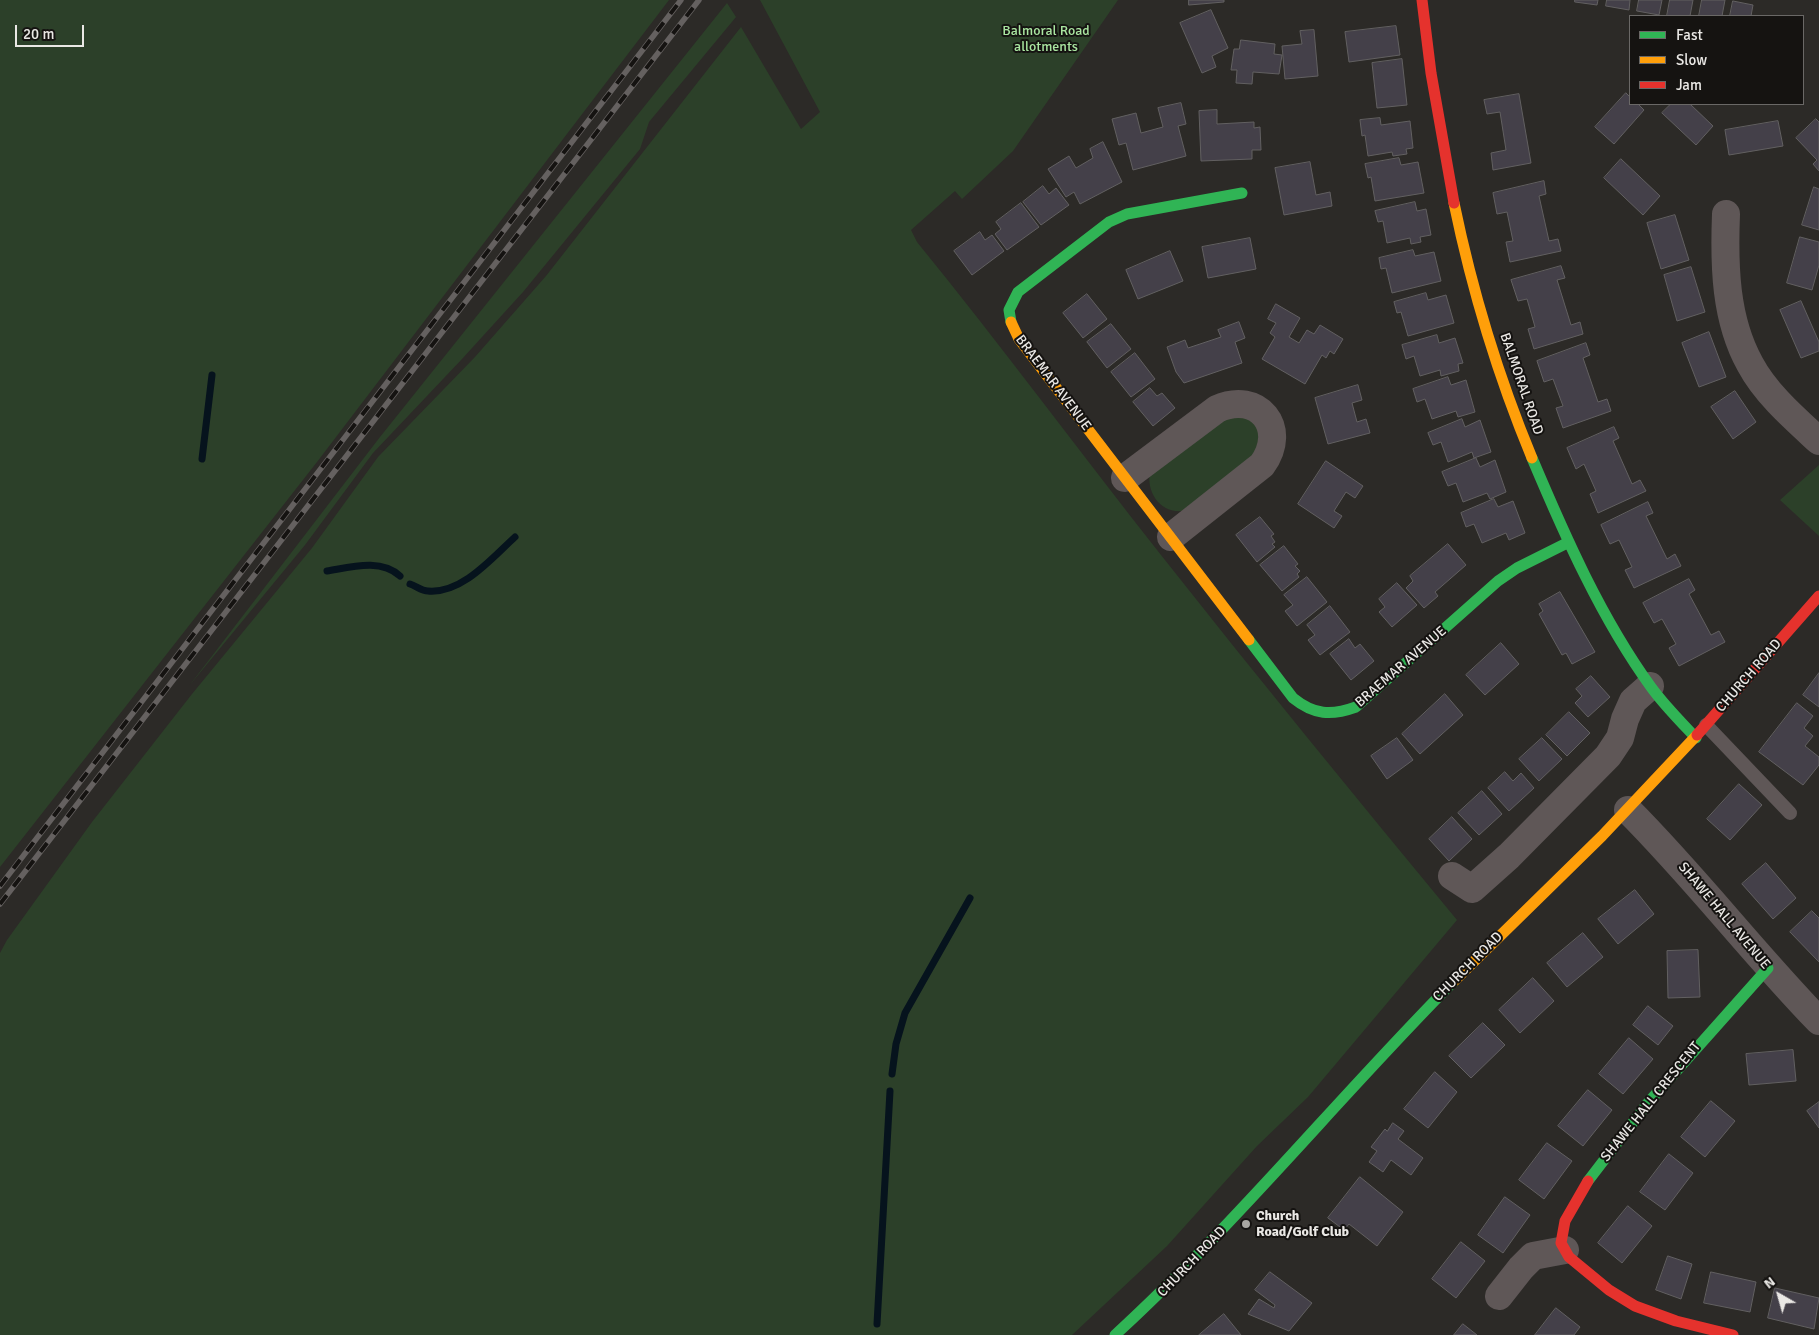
<!DOCTYPE html>
<style>
body{margin:0}
#map{position:relative;width:1819px;height:1335px;overflow:hidden;background:#2c2a27;font-family:Signika,sans-serif}
canvas{display:block}
.legend{position:absolute;left:1629px;top:15px;width:175px;height:90px;box-sizing:border-box;background:#151311;border:1px solid #6a6866;margin:0;padding:6px 9px;list-style:none;font-size:15px;color:#eae8e5}
.legend li{display:flex;align-items:center;gap:10px;height:25px}
.legend b{width:25px;border:1px solid #6a6866}
.north{position:absolute;left:1754px;top:1270px;width:50px;height:50px;-webkit-text-stroke:4px #151311;paint-order:stroke;rotate:322deg;font-size:14px;font-weight:700;line-height:20px;text-align:center;color:#eae8e5}
.north::after{content:'';display:block;margin:auto;width:18px;height:22px;background:#eae8e5;clip-path:polygon(50% 0,100% 100%,50% 72%,0 100%)}
.scale{position:absolute;left:15px;top:25px;width:69px;height:22px;box-sizing:border-box;border:2px solid #eae8e5;border-top:0;padding-left:6px;font-size:15px;line-height:18px;white-space:nowrap;color:#eae8e5;-webkit-text-stroke:4px #151311;paint-order:stroke}
</style>
<div id="map">
<canvas width="1819" height="1335"></canvas>
<ul class="legend">
<li><b style="height:6px;background:#30b455"></b>Fast</li>
<li><b style="height:6px;background:#ff9f0a"></b>Slow</li>
<li><b style="height:6px;background:#e5322d"></b>Jam</li>
</ul>
<div class="north">N</div>
<div class="scale">20 m</div>
</div>
<script>
const c = document.querySelector('canvas').getContext('2d');
c.lineJoin = 'round';
function fillPath(path, color) { c.fillStyle = color; c.fill(path, 'evenodd'); }
function stroke(path, color, width, dash) { c.strokeStyle = color; c.lineWidth = width; c.lineCap = dash ? 'butt' : 'round'; c.setLineDash(dash || []); c.stroke(path); }
function label(font, color, halo, rows, align = 'center') {
  c.font = font + ' Signika,sans-serif'; c.lineWidth = 4; c.setLineDash([]); c.textBaseline = 'middle'; c.strokeStyle = halo; c.fillStyle = color; for (const [text, x, y, turn = 0] of rows) {
    c.save(); c.translate(x, y); c.rotate((+turn || 0) * Math.PI / 180); c.textAlign = isNaN(turn) ? turn : align; if (halo) c.strokeText(text, 0, 0); c.fillText(text, 0, 0); c.restore();
  }
}
fillPath(new Path2D(`
 M 0,0 L 669,0 L 317,462 L 0,867 Z
 M 760,0 L 1118,0 L 1013,151 L 962,199 L 955,191 L 911,230 L 917,242 C 1001,345 1079,451 1161,555 C 1258,678 1357,799 1457,920 L 1308,1097 L 1257,1146 L 1167,1246 L 1072,1335 L 0,1335 L 0,953 L 7,940 L 92,822 L 192,694 L 312,548 L 378,457 L 475,357 L 546,276 L 741,27 L 801,129 L 820,112 Z
 M 727,3 L 736,17 L 649,122 L 640,149 L 523,292 L 462,359 L 373,453 L 305,545 L 189,686 L 380,437 Z
 M 1232,411 L 1258,421 L 1262,450 L 1182,511 C 1160,513 1146,492 1150,472 Z
 M 1819,465 L 1819,536 L 1780,500 Z`), '#2c4029');
stroke(new Path2D(`
 M 202,459 L 212,375
 M 327,571 C 351,567 381,558 400,576
 M 410,584 C 416,586 422,591 428,591 C 462,594 492,558 515,537
 M 892,1074 L 896,1044 L 905,1013 L 970,898
 M 877,1324 L 890,1091`), '#06131d', 7);
const building = new Path2D(`
 M 1189,0 L 1224,0 L 1224,2 L 1189,5 Z
 M 1575,0 L 1598,0 L 1597,5 L 1575,2 Z
 M 1607,0 L 1630,0 L 1629,10 L 1606,6 Z
 M 1639,0 L 1662,0 L 1659,15 L 1637,11 Z
 M 1670,0 L 1693,0 L 1690,16 L 1667,16 Z
 M 1702,0 L 1725,0 L 1722,16 L 1699,16 Z
 M 1733,1 L 1753,5 L 1751,16 L 1730,16 Z
 M 1211,10 L 1228,48 L 1212,56 L 1216,67 L 1202,73 L 1180,23 Z
 M 1396,26 L 1400,55 L 1349,62 L 1345,32 Z
 M 1314,30 L 1318,76 L 1285,79 L 1282,46 L 1302,44 L 1300,31 Z
 M 1241,40 L 1275,44 L 1274,54 L 1282,55 L 1279,74 L 1253,72 L 1252,84 L 1236,83 L 1237,70 L 1231,70 L 1234,49 L 1239,49 Z
 M 1402,59 L 1407,105 L 1377,108 L 1372,63 Z
 M 1626,93 L 1630,97 L 1630,104 L 1638,104 L 1644,110 L 1614,144 L 1595,127 Z
 M 1519,94 L 1531,163 L 1493,170 L 1491,153 L 1506,150 L 1500,112 L 1487,114 L 1484,100 Z
 M 1181,103 L 1186,124 L 1178,126 L 1186,156 L 1133,170 L 1126,143 L 1119,145 L 1112,119 L 1136,113 L 1141,133 L 1163,127 L 1158,108 Z
 M 1671,104 L 1690,104 L 1713,126 L 1696,145 L 1662,113 Z
 M 1217,110 L 1217,124 L 1254,122 L 1254,128 L 1260,127 L 1261,150 L 1252,150 L 1252,159 L 1201,161 L 1199,111 Z
 M 1380,118 L 1381,125 L 1410,121 L 1413,148 L 1406,149 L 1407,154 L 1393,156 L 1392,152 L 1368,156 L 1365,135 L 1362,136 L 1360,120 Z
 M 1816,119 L 1819,122 L 1819,171 L 1813,164 L 1817,160 L 1796,138 Z
 M 1778,121 L 1783,146 L 1729,155 L 1725,130 Z
 M 1103,142 L 1122,182 L 1080,204 L 1074,192 L 1066,197 L 1048,169 L 1069,156 L 1076,168 L 1093,158 L 1090,149 Z
 M 1399,158 L 1401,165 L 1418,162 L 1424,193 L 1375,201 L 1371,177 L 1368,178 L 1365,164 Z
 M 1621,159 L 1660,196 L 1643,215 L 1604,178 Z
 M 1310,162 L 1316,195 L 1330,192 L 1332,206 L 1284,215 L 1275,168 Z
 M 1544,181 L 1546,194 L 1539,196 L 1549,241 L 1558,239 L 1561,251 L 1510,262 L 1506,242 L 1513,241 L 1507,212 L 1497,214 L 1493,193 Z
 M 1043,186 L 1049,194 L 1056,188 L 1069,205 L 1041,225 L 1023,202 Z
 M 1814,187 L 1819,189 L 1819,230 L 1802,225 Z
 M 1415,202 L 1417,211 L 1426,209 L 1431,235 L 1420,237 L 1421,242 L 1411,244 L 1410,238 L 1387,243 L 1383,221 L 1378,222 L 1375,211 Z
 M 1021,203 L 1039,227 L 1007,250 L 995,234 L 1001,229 L 996,222 Z
 M 1675,215 L 1689,260 L 1661,269 L 1647,223 Z
 M 980,232 L 985,240 L 992,235 L 1004,251 L 972,275 L 954,251 Z
 M 1800,237 L 1819,242 L 1819,265 L 1812,290 L 1787,283 Z
 M 1250,238 L 1256,269 L 1208,278 L 1202,247 Z
 M 1413,250 L 1415,256 L 1434,252 L 1441,281 L 1392,293 L 1386,268 L 1381,269 L 1379,258 Z
 M 1170,251 L 1183,281 L 1138,299 L 1126,270 Z
 M 1561,266 L 1565,278 L 1557,280 L 1571,325 L 1580,322 L 1583,334 L 1534,349 L 1528,329 L 1535,327 L 1527,299 L 1518,301 L 1511,280 Z
 M 1691,267 L 1705,312 L 1677,321 L 1664,275 Z
 M 1426,293 L 1428,300 L 1446,295 L 1454,323 L 1408,336 L 1401,312 L 1397,313 L 1394,302 Z
 M 1087,294 L 1107,319 L 1083,338 L 1063,313 Z
 M 1801,301 L 1819,342 L 1819,351 L 1801,358 L 1780,310 Z
 M 1276,304 L 1300,318 L 1289,337 L 1299,343 L 1307,330 L 1314,334 L 1320,325 L 1343,339 L 1334,354 L 1330,351 L 1326,358 L 1322,355 L 1305,384 L 1262,359 L 1275,337 L 1270,333 L 1276,323 L 1268,319 Z
 M 1239,322 L 1245,338 L 1235,342 L 1242,363 L 1184,383 L 1176,372 L 1167,347 L 1185,340 L 1188,348 L 1221,337 L 1218,330 Z
 M 1111,324 L 1131,349 L 1107,368 L 1087,342 Z
 M 1709,332 L 1726,377 L 1699,387 L 1682,343 Z
 M 1437,335 L 1439,343 L 1455,338 L 1463,363 L 1458,364 L 1459,371 L 1441,376 L 1440,370 L 1420,376 L 1414,356 L 1406,359 L 1402,345 Z
 M 1586,343 L 1590,355 L 1583,358 L 1598,402 L 1607,399 L 1611,411 L 1563,428 L 1556,408 L 1563,406 L 1553,379 L 1544,382 L 1537,361 Z
 M 1135,353 L 1155,379 L 1131,397 L 1111,372 Z
 M 1448,377 L 1451,385 L 1466,380 L 1475,412 L 1458,417 L 1456,411 L 1432,419 L 1425,399 L 1417,402 L 1413,389 Z
 M 1358,385 L 1362,400 L 1352,403 L 1357,422 L 1366,419 L 1370,433 L 1328,444 L 1315,398 Z
 M 1150,388 L 1157,396 L 1162,393 L 1175,408 L 1153,426 L 1133,402 Z
 M 1735,391 L 1756,422 L 1733,439 L 1711,407 Z
 M 1462,419 L 1465,427 L 1480,420 L 1491,452 L 1474,458 L 1472,452 L 1448,462 L 1441,442 L 1433,445 L 1428,433 Z
 M 1614,427 L 1619,438 L 1613,441 L 1632,484 L 1640,480 L 1646,491 L 1598,513 L 1590,494 L 1596,491 L 1584,464 L 1576,469 L 1567,448 Z
 M 1476,458 L 1480,467 L 1495,460 L 1506,492 L 1490,499 L 1487,493 L 1463,502 L 1456,483 L 1448,486 L 1442,472 Z
 M 1326,461 L 1363,486 L 1355,498 L 1346,492 L 1334,511 L 1342,516 L 1334,528 L 1298,504 Z
 M 1494,499 L 1498,507 L 1513,501 L 1525,533 L 1509,540 L 1506,533 L 1482,543 L 1474,524 L 1466,527 L 1461,513 Z
 M 1648,502 L 1653,513 L 1646,516 L 1667,559 L 1675,554 L 1681,566 L 1634,588 L 1625,570 L 1632,567 L 1619,540 L 1610,544 L 1601,525 Z
 M 1260,517 L 1274,534 L 1271,536 L 1275,542 L 1272,544 L 1275,547 L 1257,562 L 1236,535 Z
 M 1448,544 L 1466,565 L 1435,592 L 1438,596 L 1424,608 L 1406,588 L 1413,581 L 1410,576 Z
 M 1284,546 L 1298,564 L 1295,566 L 1300,571 L 1297,574 L 1299,577 L 1282,591 L 1260,565 Z
 M 1307,577 L 1327,602 L 1297,626 L 1285,611 L 1293,605 L 1284,595 Z
 M 1689,579 L 1695,590 L 1689,594 L 1711,635 L 1719,631 L 1725,642 L 1679,666 L 1669,648 L 1676,644 L 1662,619 L 1654,623 L 1643,603 Z
 M 1397,583 L 1417,605 L 1392,627 L 1379,612 L 1385,607 L 1379,599 Z
 M 1560,592 L 1595,652 L 1572,664 L 1566,653 L 1562,655 L 1539,614 L 1543,611 L 1539,604 Z
 M 1330,606 L 1350,632 L 1320,655 L 1308,640 L 1315,635 L 1307,625 Z
 M 1349,639 L 1355,648 L 1360,644 L 1374,661 L 1351,680 L 1330,654 Z
 M 1501,643 L 1519,664 L 1485,695 L 1466,675 Z
 M 1819,673 L 1819,707 L 1803,695 Z
 M 1591,676 L 1610,697 L 1588,717 L 1575,703 L 1582,696 L 1576,689 Z
 M 1445,694 L 1463,715 L 1420,754 L 1402,734 Z
 M 1797,703 L 1813,716 L 1804,728 L 1813,736 L 1805,746 L 1819,757 L 1819,765 L 1803,785 L 1759,752 Z
 M 1569,712 L 1590,733 L 1567,756 L 1546,735 Z
 M 1397,738 L 1413,760 L 1387,779 L 1371,756 Z
 M 1542,738 L 1562,759 L 1539,781 L 1519,759 Z
 M 1505,772 L 1513,781 L 1521,773 L 1534,788 L 1509,811 L 1488,788 Z
 M 1739,784 L 1762,805 L 1730,840 L 1707,819 Z
 M 1482,791 L 1502,814 L 1479,835 L 1458,813 Z
 M 1452,817 L 1472,839 L 1449,861 L 1429,839 Z
 M 1766,863 L 1796,898 L 1773,919 L 1742,884 Z
 M 1635,890 L 1654,914 L 1618,944 L 1598,919 Z
 M 1812,911 L 1819,918 L 1819,962 L 1790,932 Z
 M 1583,933 L 1603,957 L 1567,987 L 1547,963 Z
 M 1698,950 L 1700,997 L 1668,998 L 1667,951 Z
 M 1533,978 L 1554,1001 L 1520,1033 L 1499,1010 Z
 M 1648,1006 L 1673,1026 L 1658,1045 L 1633,1025 Z
 M 1483,1023 L 1505,1045 L 1471,1078 L 1449,1056 Z
 M 1629,1038 L 1653,1059 L 1623,1094 L 1599,1074 Z
 M 1793,1050 L 1796,1081 L 1749,1085 L 1746,1054 Z
 M 1435,1072 L 1457,1092 L 1428,1128 L 1404,1109 Z
 M 1588,1090 L 1612,1110 L 1583,1146 L 1558,1126 Z
 M 1711,1101 L 1735,1121 L 1705,1157 L 1681,1137 Z
 M 1819,1102 L 1819,1128 L 1807,1111 Z
 M 1393,1123 L 1404,1131 L 1398,1139 L 1423,1158 L 1411,1175 L 1391,1160 L 1383,1172 L 1369,1162 L 1377,1151 L 1371,1147 L 1385,1129 L 1387,1131 Z
 M 1547,1143 L 1572,1161 L 1544,1199 L 1519,1180 Z
 M 1669,1154 L 1693,1173 L 1665,1210 L 1640,1192 Z
 M 1360,1177 L 1403,1212 L 1377,1246 L 1349,1224 L 1344,1230 L 1328,1218 Z
 M 1505,1197 L 1530,1215 L 1503,1253 L 1478,1235 Z
 M 1628,1206 L 1652,1226 L 1622,1263 L 1598,1243 Z
 M 1461,1242 L 1485,1261 L 1456,1298 L 1432,1279 Z
 M 1668,1256 L 1692,1264 L 1681,1299 L 1656,1290 Z
 M 1270,1272 L 1312,1303 L 1289,1331 L 1248,1314 L 1259,1299 L 1274,1308 L 1275,1305 L 1255,1290 Z
 M 1711,1272 L 1756,1282 L 1750,1312 L 1704,1303 Z
 M 1775,1288 L 1819,1298 L 1814,1329 L 1768,1318 Z
 M 1556,1308 L 1580,1327 L 1574,1335 L 1535,1335 Z
 M 1224,1314 L 1241,1335 L 1199,1335 Z
 M 1463,1324 L 1477,1335 L 1454,1335 Z`);
fillPath(building, '#444049');
stroke(building, '#626061', 1);
stroke(new Path2D(`
 M 1706,725 L 1790,813`), '#5f5757', 14);
stroke(new Path2D(`
 M 1726,214 C 1724,265 1725,319 1750,364 C 1766,394 1794,418 1819,441
 M 1125,478 L 1217,409 C 1258,390 1289,428 1262,465 L 1171,537
 M 1628,810 C 1695,877 1753,953 1819,1021
 M 1452,876 L 1472,889 L 1509,856 L 1608,756 L 1620,738 L 1625,719 L 1633,701 L 1650,686
 M 1499,1296 L 1521,1268 L 1533,1256 L 1565,1250`), '#5f5757', 28);
stroke(new Path2D(`
 M 1011,322 L 1009,310 L 1018,292 L 1109,222 L 1127,214 L 1242,193
 M 1532,458 C 1565,536 1601,618 1651,687 C 1664,705 1680,721 1696,738
 M 1249,640 L 1293,698 C 1314,715 1331,716 1356,707 L 1498,581 L 1517,568 L 1569,542
 M 1588,1181 L 1647,1104 L 1768,968
 M 1115,1335 C 1236,1224 1339,1097 1454,981`), '#30b455', 11);
stroke(new Path2D(`
 M 1454,203 C 1472,290 1498,376 1532,458
 M 1011,322 L 1019,339 L 1249,640
 M 1454,981 L 1602,836 L 1697,735`), '#ff9f0a', 11);
stroke(new Path2D(`
 M 1422,0 L 1431,73 L 1454,203
 M 1697,735 L 1819,596
 M 1588,1181 L 1565,1221 L 1561,1243 L 1569,1257 L 1609,1290 L 1635,1306 L 1676,1321 L 1733,1335`), '#e5322d', 11);
const rail = new Path2D(`
 M 0,886 L 681,0
 M 0,904 L 699,0`);
stroke(rail, '#656160', 5.5);
stroke(rail, '#151311', 4, [11]);
for (const [x, y, r, color] of [
 [1246,1224,5,"#a8a6a2"]
]) { const dot = new Path2D(); dot.arc(x, y, r, 0, 2 * Math.PI); c.fillStyle = color; c.fill(dot); stroke(dot, '#151311', 2); }
label('14px', '#aae6a1', '#151311', [
 ["Balmoral Road",1046,31],
 ["allotments",1046,47]
]);
label('14px', '#eae8e5', '#151311', [
 ["BRAEMAR AVENUE",1053,383,53],
 ["BALMORAL ROAD",1521,384,71],
 ["BRAEMAR AVENUE",1401,667,-41],
 ["CHURCH ROAD",1749,676,-49],
 ["SHAWE HALL AVENUE",1724,916,50],
 ["CHURCH ROAD",1468,967,-45],
 ["SHAWE HALL CRESCENT",1651,1102,-51],
 ["CHURCH ROAD",1192,1262,-46]
]);
label('bold 14px', '#eae8e5', '#151311', [
 ["Church",1256,1216],
 ["Road/Golf Club",1256,1232]
], 'left');
</script>
